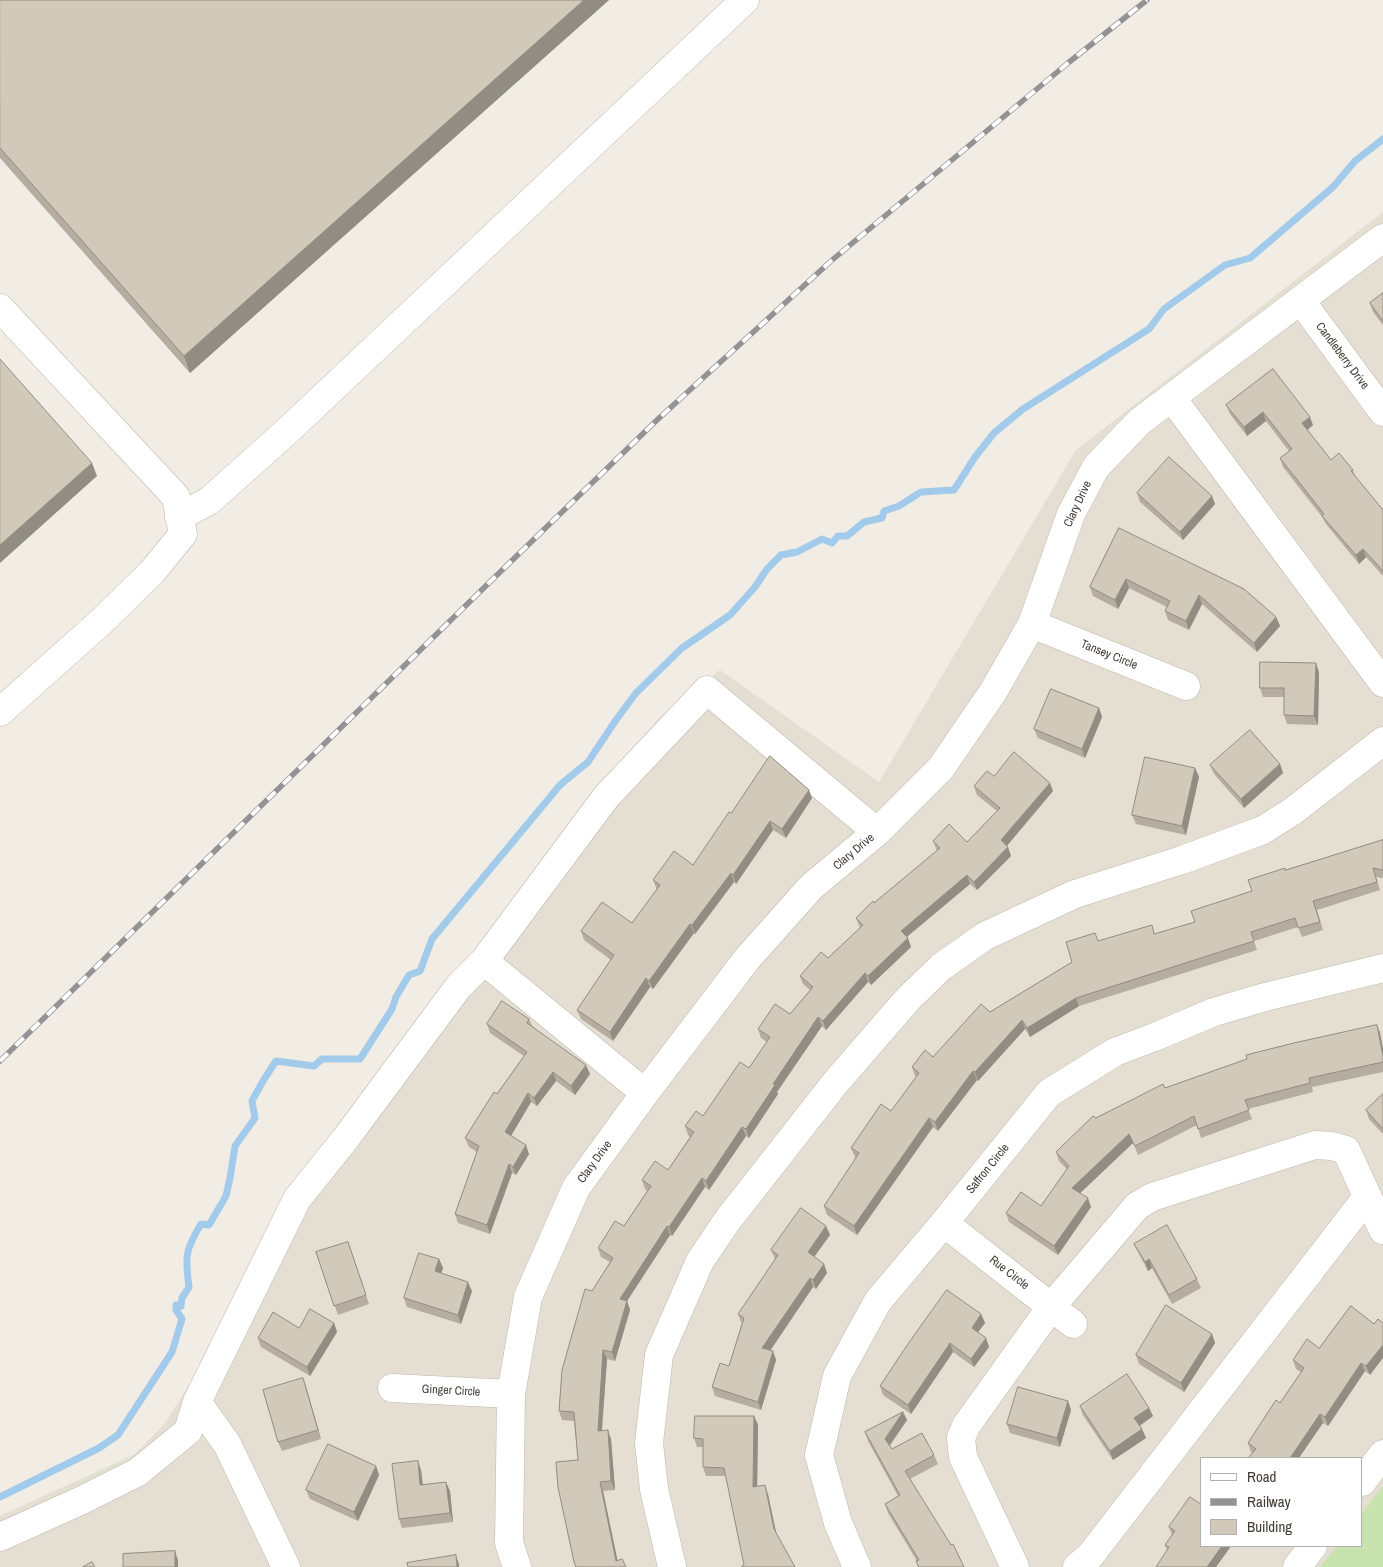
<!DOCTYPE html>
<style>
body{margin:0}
#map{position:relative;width:1383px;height:1567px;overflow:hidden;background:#f1ede4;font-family:"Archivo Narrow",sans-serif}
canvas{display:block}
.legend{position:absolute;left:1200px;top:1457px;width:162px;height:90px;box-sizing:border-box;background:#fff;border:1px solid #b3b1ae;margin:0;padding:6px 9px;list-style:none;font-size:15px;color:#423d34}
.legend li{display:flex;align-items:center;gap:10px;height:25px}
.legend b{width:25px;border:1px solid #b3b1ae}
</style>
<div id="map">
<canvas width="1383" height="1567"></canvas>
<ul class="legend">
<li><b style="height:6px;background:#fff"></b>Road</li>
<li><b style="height:6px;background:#939393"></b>Railway</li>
<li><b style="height:14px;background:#d1c9ba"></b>Building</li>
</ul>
</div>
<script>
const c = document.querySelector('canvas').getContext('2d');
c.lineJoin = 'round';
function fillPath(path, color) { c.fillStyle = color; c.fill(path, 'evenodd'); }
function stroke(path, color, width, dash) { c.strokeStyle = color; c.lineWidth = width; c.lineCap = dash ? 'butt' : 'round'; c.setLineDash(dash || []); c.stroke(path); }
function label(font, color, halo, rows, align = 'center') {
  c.font = font + ' "Archivo Narrow",sans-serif'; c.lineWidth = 4; c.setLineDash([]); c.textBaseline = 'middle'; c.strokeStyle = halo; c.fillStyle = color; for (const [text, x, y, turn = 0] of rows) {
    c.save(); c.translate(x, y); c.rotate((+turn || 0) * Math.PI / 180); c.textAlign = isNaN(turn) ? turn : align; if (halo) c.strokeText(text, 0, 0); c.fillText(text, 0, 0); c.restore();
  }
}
fillPath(new Path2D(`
 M 1383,212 L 1383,1567 L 0,1567 L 0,1516 L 135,1454 L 165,1423 L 201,1366 L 285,1194 L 657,720 L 720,670 L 879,782 L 1076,450 ZM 1202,1458 L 1362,1458 L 1362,1546 L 1202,1546 Z`), '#e4dfd2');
fillPath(new Path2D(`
 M 1383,1486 L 1383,1567 L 1320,1567 L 1337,1546 L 1362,1546 L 1362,1513 Z`), '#c9e3ae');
stroke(new Path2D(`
 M 0,1497 L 99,1448 L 118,1435 L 172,1352 L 182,1319 L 176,1310 L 176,1305 L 181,1306 L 182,1298 L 189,1287 C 185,1257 185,1250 201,1224 L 209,1225 L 226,1196 L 230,1178 L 235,1146 L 255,1118 L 252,1101 L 263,1081 L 276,1061 L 314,1066 L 322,1059 L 360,1059 L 392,1009 L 396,997 L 409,975 L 420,971 L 432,939 L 560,785 L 588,762 L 616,720 L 636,693 L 682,648 L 730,615 L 755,587 L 767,569 L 781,555 L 797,552 L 822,539 L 832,543 L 838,536 L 847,536 L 864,522 L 882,518 L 884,511 L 899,506 L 921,492 L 954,490 L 975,457 L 994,433 L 1023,409 L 1149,329 L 1164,309 L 1225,265 L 1250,258 L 1333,187 L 1355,161 L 1383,139`), '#a2caeb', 7);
const minor = new Path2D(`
 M 1301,301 L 1383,412
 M 0,308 L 176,497 L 183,534 L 152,572 L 102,621 L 0,712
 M 1172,398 L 1383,683
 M 179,517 L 209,501 L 284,434 L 745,0
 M 1032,624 L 1186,686
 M 484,961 L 645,1093
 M 944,1223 L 1073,1324
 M 392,1388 L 511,1394
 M 197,1402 L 227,1444 L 286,1567
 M 1362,1482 L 1383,1454
 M 0,1537 L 78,1502 L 138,1472 L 188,1431 L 197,1402 L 297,1199 L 346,1138 L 459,986 L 484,961 L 606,797 L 707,690 L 877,832
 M 517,1567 L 509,1543 L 511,1394 L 528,1297 L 576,1188 L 645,1093 L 747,959 L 811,887 L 877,832 L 941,768 L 993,692 L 1032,624 L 1071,514 L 1096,467 L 1139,422 L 1383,238
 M 672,1567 L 654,1489 L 649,1443 L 659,1355 L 700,1261 L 727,1221 L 836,1082 L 908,999 L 941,967 L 985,936 L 1075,894 L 1182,860 L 1263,830 L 1293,811 L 1383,741
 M 857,1567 L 838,1523 L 819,1455 L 837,1376 L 878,1301 L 944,1223 L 1049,1093 L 1115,1052 L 1157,1036 L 1214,1012 L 1265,997 L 1383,968
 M 1015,1567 L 963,1457 L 961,1438 L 966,1426 L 1051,1307 L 1137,1206 L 1152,1197 L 1315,1145 L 1332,1146 L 1346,1150 L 1383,1230
 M 1077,1567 L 1090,1556 L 1367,1197
 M 1297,1567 L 1313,1546`);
stroke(minor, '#beb8aa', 29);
stroke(minor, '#fff', 28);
const rail = new Path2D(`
 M 0,1061 L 496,576 L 657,420 L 831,261 L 1068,63 L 1147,0`);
stroke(rail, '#939393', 5.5);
stroke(rail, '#fff', 4, [11]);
fillPath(new Path2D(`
 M 0,0 L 609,0 L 190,373 L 0,158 Z
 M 1383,293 L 1383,325 L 1373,312 L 1370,303 Z
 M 1273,369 L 1313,425 L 1307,430 L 1331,460 L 1353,470 L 1355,476 L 1383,510 L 1383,576 L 1366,557 L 1359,564 L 1326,524 L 1323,518 L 1283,467 L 1280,458 L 1289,451 L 1266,421 L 1247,436 L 1230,414 L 1226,405 Z
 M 1137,493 L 1212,496 L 1215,504 L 1183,540 L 1140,502 Z
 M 1119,528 L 1276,617 L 1280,626 L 1257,652 L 1202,604 L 1189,630 L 1168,620 L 1165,611 L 1167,607 L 1129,588 L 1118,609 L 1093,596 L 1090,587 Z
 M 1319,672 L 1318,725 L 1287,724 L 1284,715 L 1284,697 L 1263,697 L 1260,688 Z
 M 1099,708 L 1102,717 L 1085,758 L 1038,738 L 1034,729 Z
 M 1280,764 L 1283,773 L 1244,808 L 1214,774 L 1210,765 Z
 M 1195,768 L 1199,777 L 1186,835 L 1136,824 L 1132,815 Z
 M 994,776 L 1053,791 L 1007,846 L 1011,856 L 977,890 L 970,884 L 907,937 L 911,947 L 871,985 L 868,982 L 826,1030 L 822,1026 L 777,1092 L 778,1094 L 749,1138 L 746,1136 L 709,1190 L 705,1187 L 672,1236 L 670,1235 L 627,1301 L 630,1310 L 615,1361 L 607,1359 L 602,1431 L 611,1439 L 615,1490 L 603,1491 L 617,1561 L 626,1567 L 575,1567 L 578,1460 L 574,1421 L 562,1420 L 559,1411 L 592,1291 L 610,1262 L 601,1257 L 598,1248 L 624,1226 L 647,1191 L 645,1189 L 642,1180 L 668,1170 L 690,1137 L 688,1135 L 685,1126 L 703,1116 L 749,1068 L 767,1042 L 761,1038 L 758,1029 L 790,1014 L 810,990 L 803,984 L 800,976 L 828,958 L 860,928 L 856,918 L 937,851 L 933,841 L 967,842 L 997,811 L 977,795 L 974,786 Z
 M 812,798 L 786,838 L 773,830 L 736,884 L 734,882 L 695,934 L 694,933 L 653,989 L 650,987 L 613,1041 L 581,1019 L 577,1010 L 611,960 L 584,940 L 581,931 L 632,923 L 657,890 L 653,880 L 693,865 L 731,813 Z
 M 1383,840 L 1383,878 L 1376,877 L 1380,890 L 1317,910 L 1323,930 L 1302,937 L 1298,927 L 1254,941 L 1257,950 L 1079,1006 L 1030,1037 L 1025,1029 L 978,1081 L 977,1080 L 938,1131 L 933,1127 L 857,1235 L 827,1215 L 824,1206 L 856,1158 L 855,1157 L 851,1148 L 891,1111 L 916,1077 L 915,1076 L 912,1067 L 933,1057 L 990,1012 L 1072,962 L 1098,941 L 1155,934 L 1195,922 L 1252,891 L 1285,870 Z
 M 529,1019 L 532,1026 L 590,1074 L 575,1095 L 556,1081 L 537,1106 L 531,1102 L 511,1136 L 529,1154 L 516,1175 L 512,1173 L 490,1234 L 458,1223 L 455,1214 L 477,1152 L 469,1147 L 465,1138 L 524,1056 L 490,1033 L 487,1024 Z
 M 1377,1025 L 1380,1033 L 1383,1049 L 1383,1072 L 1312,1087 L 1313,1092 L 1248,1109 L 1252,1119 L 1201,1138 L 1197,1125 L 1138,1155 L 1133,1143 L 1080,1193 L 1091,1207 L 1058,1255 L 1009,1222 L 1006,1213 L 1041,1206 L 1067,1169 L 1059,1161 L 1056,1152 L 1096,1118 L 1165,1088 Z
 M 1383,1094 L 1383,1134 L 1369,1119 L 1366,1110 Z
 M 826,1226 L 830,1235 L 814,1257 L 824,1264 L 827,1273 L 816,1289 L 813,1287 L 770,1350 L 773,1351 L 776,1360 L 761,1410 L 715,1396 L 712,1387 L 729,1366 L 742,1323 L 741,1322 L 738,1314 L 775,1259 L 771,1250 Z
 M 348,1242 L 369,1304 L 338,1315 L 316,1252 Z
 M 1134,1244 L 1197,1279 L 1201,1288 L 1172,1304 L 1152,1268 L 1148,1271 L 1138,1252 Z
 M 439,1259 L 443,1268 L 441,1273 L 472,1291 L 461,1324 L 407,1307 L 404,1298 Z
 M 1351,1306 L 1370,1375 L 1365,1371 L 1328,1426 L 1323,1423 L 1252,1453 L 1251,1452 L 1248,1443 L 1280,1403 L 1301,1372 L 1296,1369 L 1293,1360 L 1319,1348 Z
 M 981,1314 L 985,1323 L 978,1332 L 986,1338 L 989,1347 L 974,1367 L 953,1352 L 911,1414 L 883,1395 L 880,1386 Z
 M 334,1323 L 337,1332 L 310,1376 L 261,1347 L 258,1338 L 299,1328 Z
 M 1212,1334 L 1215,1343 L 1184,1392 L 1139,1364 L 1136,1355 Z
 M 306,1387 L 321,1439 L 282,1451 L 278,1442 Z
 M 1068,1401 L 1071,1410 L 1060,1447 L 1010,1433 L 1007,1424 Z
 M 1080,1406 L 1149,1408 L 1153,1416 L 1140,1425 L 1146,1438 L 1113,1460 L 1083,1415 Z
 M 903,1412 L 907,1420 L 890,1446 L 892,1449 L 934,1455 L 938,1464 L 910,1479 L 964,1567 L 918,1567 L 916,1561 L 917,1561 L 888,1513 L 885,1504 L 898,1496 L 868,1441 L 865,1432 Z
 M 754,1416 L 758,1425 L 757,1487 L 768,1494 L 776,1533 L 744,1565 L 726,1476 L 706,1476 L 703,1467 L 703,1447 L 697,1447 L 694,1438 Z
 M 376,1466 L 379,1475 L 358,1521 L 310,1499 L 306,1490 Z
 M 421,1470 L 422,1484 L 450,1491 L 453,1522 L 402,1528 L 399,1519 Z
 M 1169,1527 L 1202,1546 L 1231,1546 L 1216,1567 L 1167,1550 L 1165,1545 L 1172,1535 Z`), '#b4ada0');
fillPath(new Path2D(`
 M 584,0 L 609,0 L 190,373 L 184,356 Z
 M 1263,412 L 1266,421 L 1247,436 L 1244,427 Z
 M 1310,417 L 1313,425 L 1305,432 L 1302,423 Z
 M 92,463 L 97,476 L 0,563 L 0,545 Z
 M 1212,496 L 1215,504 L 1183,540 L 1180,532 Z
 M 1363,549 L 1366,557 L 1359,564 L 1356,555 Z
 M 1126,579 L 1129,588 L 1118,609 L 1115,600 Z
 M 1199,595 L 1202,604 L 1189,630 L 1186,621 Z
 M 1276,617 L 1280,626 L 1257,652 L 1254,643 Z
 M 1316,663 L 1319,672 L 1318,725 L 1314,716 Z
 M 1099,708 L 1102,717 L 1085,758 L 1082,749 Z
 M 1280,764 L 1283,773 L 1244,808 L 1241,799 Z
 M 1195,768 L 1199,777 L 1186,835 L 1182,826 Z
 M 1050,783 L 1053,791 L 1004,849 L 1001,840 Z
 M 809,790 L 812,798 L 786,838 L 782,829 Z
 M 770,821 L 773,830 L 736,884 L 733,875 Z
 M 1008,847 L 1011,856 L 977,890 L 974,882 Z
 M 731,873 L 734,882 L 695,934 L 692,925 Z
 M 967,875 L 970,884 L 904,939 L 901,931 Z
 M 690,924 L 694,933 L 653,989 L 649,981 Z
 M 908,938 L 911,947 L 871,985 L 868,976 Z
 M 865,973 L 868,982 L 826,1030 L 823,1021 Z
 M 646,978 L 650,987 L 613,1041 L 610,1032 Z
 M 1076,998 L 1079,1006 L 1030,1037 L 1027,1028 Z
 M 818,1017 L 822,1026 L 777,1092 L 778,1094 L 749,1138 L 746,1129 L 773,1084 Z
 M 1022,1020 L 1025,1029 L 978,1081 L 975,1072 Z
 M 1377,1025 L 1380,1033 L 1383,1049 L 1383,1056 Z
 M 586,1065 L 590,1074 L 575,1095 L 571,1086 Z
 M 973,1071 L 977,1080 L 938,1131 L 935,1122 Z
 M 553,1072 L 556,1081 L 537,1106 L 534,1098 Z
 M 528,1093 L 531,1102 L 508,1141 L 505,1132 Z
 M 929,1118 L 933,1127 L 857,1235 L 854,1226 Z
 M 742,1127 L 746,1136 L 709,1190 L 706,1181 Z
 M 1129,1134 L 1133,1143 L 1076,1197 L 1072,1188 Z
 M 526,1145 L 529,1154 L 516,1175 L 513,1167 Z
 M 509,1164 L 512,1173 L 490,1234 L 487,1225 Z
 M 702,1178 L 705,1187 L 672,1236 L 669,1227 Z
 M 1088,1198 L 1091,1207 L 1058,1255 L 1054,1246 Z
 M 667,1226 L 670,1235 L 627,1301 L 630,1310 L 615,1361 L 612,1352 L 620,1299 Z
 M 826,1226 L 830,1235 L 811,1261 L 808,1252 Z
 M 439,1259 L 443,1268 L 439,1280 L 435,1271 Z
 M 1149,1259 L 1152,1268 L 1148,1271 L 1145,1262 Z
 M 824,1264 L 827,1273 L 816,1289 L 813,1280 Z
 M 810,1278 L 813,1287 L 766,1357 L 762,1348 Z
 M 468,1282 L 472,1291 L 461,1324 L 458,1315 Z
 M 981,1314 L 985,1323 L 975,1336 L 972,1328 Z
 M 334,1323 L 337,1332 L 310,1376 L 307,1367 Z
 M 1212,1334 L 1215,1343 L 1184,1392 L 1181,1383 Z
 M 986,1338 L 989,1347 L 974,1367 L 971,1359 Z
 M 950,1343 L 953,1352 L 911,1414 L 908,1405 Z
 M 1383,1345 L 1383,1358 L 1370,1375 L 1366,1366 Z
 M 603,1350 L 607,1359 L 601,1440 L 598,1431 Z
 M 773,1351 L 776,1360 L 761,1410 L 758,1402 Z
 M 1361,1363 L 1365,1371 L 1328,1426 L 1325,1417 Z
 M 303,1378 L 306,1387 L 321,1439 L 318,1430 Z
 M 1068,1401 L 1071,1410 L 1060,1447 L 1057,1438 Z
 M 1149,1408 L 1153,1416 L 1138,1427 L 1134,1418 Z
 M 903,1412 L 907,1420 L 888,1447 L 885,1439 Z
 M 1320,1414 L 1323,1423 L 1299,1458 L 1290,1458 Z
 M 754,1416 L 758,1425 L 757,1496 L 753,1487 Z
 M 1142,1429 L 1146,1438 L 1113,1460 L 1110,1451 Z
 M 608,1430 L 611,1439 L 615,1490 L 611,1481 Z
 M 418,1461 L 421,1470 L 424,1493 L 420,1485 Z
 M 376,1466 L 379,1475 L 358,1521 L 354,1512 Z
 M 446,1482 L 450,1491 L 453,1522 L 450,1513 Z
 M 600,1482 L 603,1491 L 619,1567 L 616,1561 Z
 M 765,1485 L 768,1494 L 777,1537 L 774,1529 Z
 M 1222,1546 L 1231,1546 L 1216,1567 L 1207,1567 Z
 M 175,1551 L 178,1560 L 178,1567 L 175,1567 Z
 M 456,1555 L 459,1564 L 459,1567 L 457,1567 Z`), '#928d82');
const building = new Path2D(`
 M 0,0 L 584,0 L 184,356 L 0,148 Z
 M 1383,293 L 1383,321 L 1370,303 Z
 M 0,359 L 92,463 L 0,545 Z
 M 1273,369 L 1310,417 L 1302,423 L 1331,460 L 1339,453 L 1353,470 L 1351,471 L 1383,510 L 1383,571 L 1363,549 L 1356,555 L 1322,516 L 1324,514 L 1280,458 L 1292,449 L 1263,412 L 1244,427 L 1226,405 Z
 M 1169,457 L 1212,496 L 1180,532 L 1137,493 Z
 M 1119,528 L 1244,589 L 1276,617 L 1254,643 L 1199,595 L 1186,621 L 1165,611 L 1170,601 L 1126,579 L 1115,600 L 1090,587 Z
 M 1260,662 L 1316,663 L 1314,716 L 1284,715 L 1284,688 L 1260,688 Z
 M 1051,689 L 1099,708 L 1082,749 L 1034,729 Z
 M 1250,730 L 1280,764 L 1241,799 L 1210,765 Z
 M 1014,752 L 1050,783 L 1001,840 L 1008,847 L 974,882 L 967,875 L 901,931 L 908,938 L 868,976 L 865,973 L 823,1021 L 818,1017 L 773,1084 L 775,1085 L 746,1129 L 742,1127 L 706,1181 L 702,1178 L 669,1227 L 667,1226 L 620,1299 L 627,1301 L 612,1352 L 603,1350 L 598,1431 L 608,1430 L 611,1481 L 600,1482 L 616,1561 L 622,1559 L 626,1567 L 576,1567 L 574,1562 L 558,1487 L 556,1462 L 578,1460 L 574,1412 L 559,1411 L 562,1370 L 585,1289 L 592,1291 L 613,1258 L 598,1248 L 615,1221 L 624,1226 L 651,1186 L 642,1180 L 655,1161 L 668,1170 L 694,1132 L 685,1126 L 696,1111 L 703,1116 L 740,1062 L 749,1068 L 770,1037 L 758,1029 L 775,1004 L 790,1014 L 813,987 L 800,976 L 821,952 L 828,958 L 863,925 L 856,918 L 873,901 L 874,903 L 940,848 L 933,841 L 949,824 L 967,842 L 1000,808 L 974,786 L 987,771 L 994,776 Z
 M 770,756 L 809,790 L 782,829 L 770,821 L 733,875 L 731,873 L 692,925 L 690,924 L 649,981 L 646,978 L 610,1032 L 577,1010 L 614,955 L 581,931 L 602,902 L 632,923 L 660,885 L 653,880 L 674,851 L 693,865 L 729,812 L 731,813 Z
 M 1145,757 L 1195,768 L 1182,826 L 1132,815 Z
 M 1383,840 L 1383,870 L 1373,868 L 1377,882 L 1313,901 L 1320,922 L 1298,928 L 1295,918 L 1251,932 L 1254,941 L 1076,998 L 1027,1028 L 1022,1020 L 975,1072 L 973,1071 L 935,1122 L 929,1118 L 854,1226 L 824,1206 L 859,1153 L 851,1148 L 881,1104 L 891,1111 L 919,1073 L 912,1067 L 925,1050 L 933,1057 L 981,1004 L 990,1012 L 1072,962 L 1066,942 L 1095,933 L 1098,941 L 1152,925 L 1154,934 L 1195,922 L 1191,911 L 1252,891 L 1248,880 L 1285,868 L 1285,870 Z
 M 502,1001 L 529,1019 L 527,1023 L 586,1065 L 571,1086 L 553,1072 L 534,1098 L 528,1093 L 505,1132 L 526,1145 L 513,1167 L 509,1164 L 487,1225 L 455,1214 L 479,1146 L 465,1138 L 494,1092 L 497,1094 L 527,1052 L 487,1024 Z
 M 1377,1025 L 1383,1056 L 1383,1062 L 1309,1078 L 1310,1083 L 1245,1100 L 1249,1110 L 1198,1129 L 1194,1116 L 1135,1146 L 1129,1134 L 1072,1188 L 1088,1198 L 1054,1246 L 1006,1213 L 1021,1192 L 1041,1206 L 1069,1166 L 1056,1152 L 1093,1116 L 1096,1118 L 1163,1084 L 1165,1088 L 1247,1059 L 1246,1055 L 1294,1043 Z
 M 1383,1094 L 1383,1129 L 1366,1110 Z
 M 801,1208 L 826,1226 L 808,1252 L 824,1264 L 813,1280 L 810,1278 L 762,1348 L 773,1351 L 758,1402 L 712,1387 L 720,1363 L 729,1366 L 744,1318 L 738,1314 L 778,1255 L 771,1250 Z
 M 1167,1225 L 1197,1279 L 1169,1295 L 1149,1259 L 1145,1262 L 1134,1244 Z
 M 348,1242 L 366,1295 L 334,1306 L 316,1252 Z
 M 419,1253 L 439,1259 L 435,1271 L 468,1282 L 458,1315 L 404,1298 Z
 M 947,1290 L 981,1314 L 972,1328 L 986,1338 L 971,1359 L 950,1343 L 908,1405 L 880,1386 L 910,1341 Z
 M 1166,1305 L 1212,1334 L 1181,1383 L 1136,1355 Z
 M 1351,1306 L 1374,1324 L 1378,1319 L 1383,1323 L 1383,1345 L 1366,1366 L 1361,1363 L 1325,1417 L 1320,1414 L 1290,1458 L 1248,1458 L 1256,1449 L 1248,1443 L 1276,1400 L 1280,1403 L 1304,1368 L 1293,1360 L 1307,1339 L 1319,1348 Z
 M 310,1309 L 334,1323 L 307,1367 L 258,1338 L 273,1312 L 299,1328 Z
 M 1127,1374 L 1149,1408 L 1134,1418 L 1142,1429 L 1110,1451 L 1080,1406 Z
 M 303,1378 L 318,1430 L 278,1442 L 263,1390 Z
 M 1018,1387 L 1068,1401 L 1057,1438 L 1007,1424 Z
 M 903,1412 L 885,1439 L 892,1449 L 922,1433 L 934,1455 L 905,1471 L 951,1545 L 953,1544 L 964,1567 L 919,1567 L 916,1561 L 919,1560 L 885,1504 L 900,1495 L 865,1432 Z
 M 695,1416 L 754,1416 L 753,1487 L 765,1485 L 774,1529 L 795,1567 L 741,1567 L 744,1565 L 724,1468 L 703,1467 L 703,1439 L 694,1438 Z
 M 328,1444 L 376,1466 L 354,1512 L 306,1490 Z
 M 418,1461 L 420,1485 L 446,1482 L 450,1513 L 399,1519 L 392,1464 Z
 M 1190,1497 L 1202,1505 L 1202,1546 L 1222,1546 L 1207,1567 L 1156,1567 L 1169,1547 L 1165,1545 L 1175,1531 L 1169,1527 Z
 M 175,1551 L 175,1567 L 123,1567 L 123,1554 Z
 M 456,1555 L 457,1567 L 408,1567 L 407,1563 Z
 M 92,1562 L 95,1567 L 83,1567 Z`);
fillPath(building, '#d1c9ba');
stroke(building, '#928d82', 1);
label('12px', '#423d34', '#fff', [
 ["Candleberry Drive",1342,356,53],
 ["Clary Drive",1078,504,-65],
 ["Tansey Circle",1109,655,22],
 ["Clary Drive",854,852,-40],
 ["Clary Drive",595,1162,-54],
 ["Saffron Circle",988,1169,-51],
 ["Rue Circle",1009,1273,38],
 ["Ginger Circle",451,1391,3]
]);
</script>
